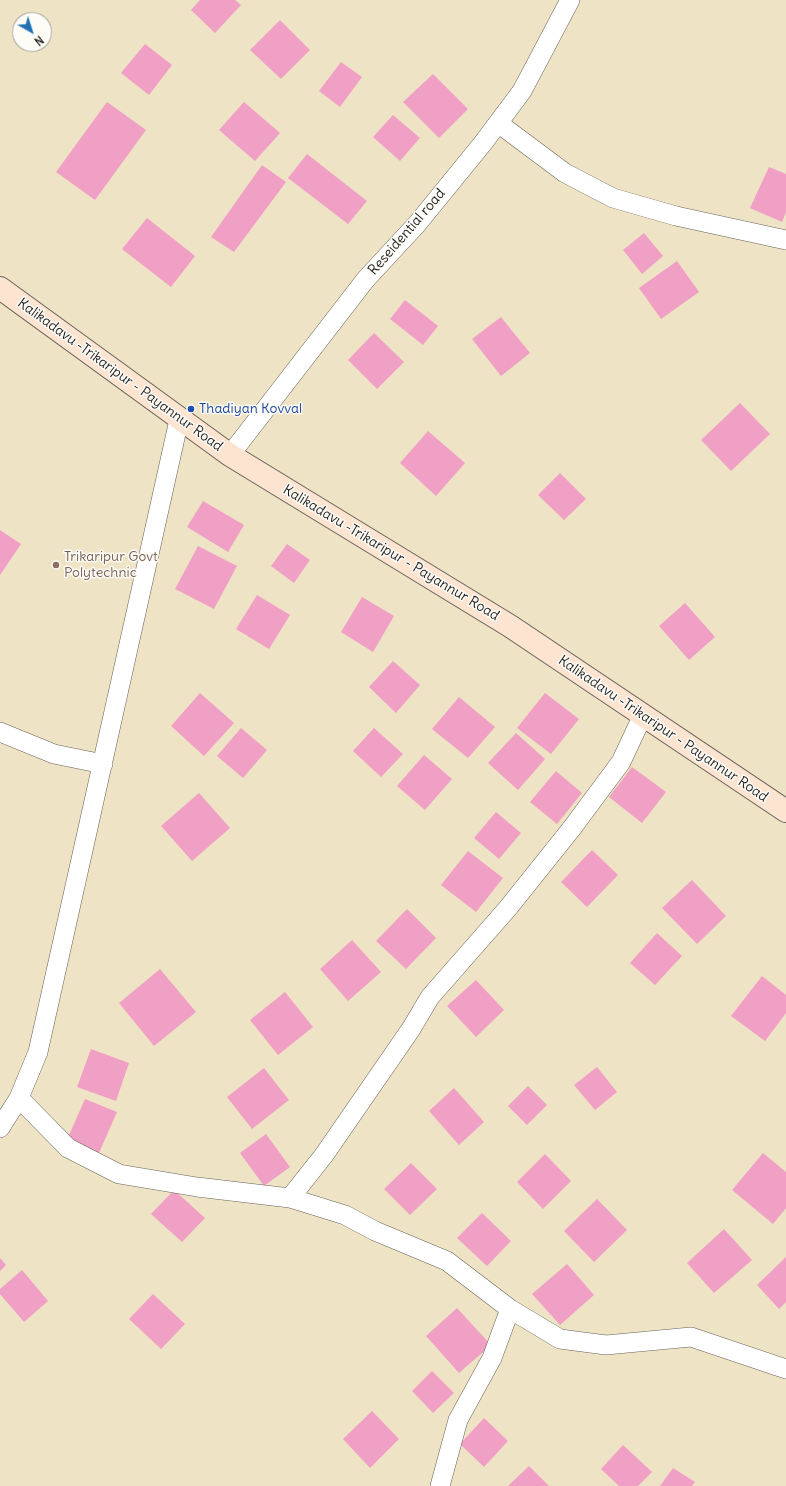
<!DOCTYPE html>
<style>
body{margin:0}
#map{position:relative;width:786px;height:1486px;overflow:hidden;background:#efe3c5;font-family:Delius,sans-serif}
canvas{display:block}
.north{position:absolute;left:12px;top:12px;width:40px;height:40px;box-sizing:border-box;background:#fdfcf7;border:1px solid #a3a29f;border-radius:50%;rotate:141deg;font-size:11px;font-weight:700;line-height:16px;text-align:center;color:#1c1c1c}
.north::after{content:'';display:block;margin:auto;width:14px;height:18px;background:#1f6fb2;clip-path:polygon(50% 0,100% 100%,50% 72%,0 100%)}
</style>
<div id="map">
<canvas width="786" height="1486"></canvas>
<div class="north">N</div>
</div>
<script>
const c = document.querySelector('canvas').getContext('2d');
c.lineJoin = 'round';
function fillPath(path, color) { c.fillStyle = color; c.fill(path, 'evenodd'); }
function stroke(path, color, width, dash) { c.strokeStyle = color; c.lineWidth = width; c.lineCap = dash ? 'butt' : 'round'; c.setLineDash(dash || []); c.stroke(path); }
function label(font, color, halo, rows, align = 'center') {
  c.font = font + ' Delius,sans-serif'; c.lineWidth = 3; c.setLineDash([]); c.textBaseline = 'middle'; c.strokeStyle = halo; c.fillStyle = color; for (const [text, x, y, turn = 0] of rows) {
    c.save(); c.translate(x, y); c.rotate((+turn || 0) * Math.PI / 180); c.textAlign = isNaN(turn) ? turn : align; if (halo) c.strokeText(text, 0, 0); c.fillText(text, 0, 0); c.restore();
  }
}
fillPath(new Path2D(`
 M 200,0 L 235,0 L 241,5 L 215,33 L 191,10 Z
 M 280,20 L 310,50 L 281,79 L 250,50 Z
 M 145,44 L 172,65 L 149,95 L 121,73 Z
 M 341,62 L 362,77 L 340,107 L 319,91 Z
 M 433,74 L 468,109 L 439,138 L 403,102 Z
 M 107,102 L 146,130 L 95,200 L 56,172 Z
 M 244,102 L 280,133 L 255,161 L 219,130 Z
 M 393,115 L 420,138 L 400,161 L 373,137 Z
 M 307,154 L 367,201 L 348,224 L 288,178 Z
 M 262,165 L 286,182 L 234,252 L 211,237 Z
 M 769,167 L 786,174 L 786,212 L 782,222 L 750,208 Z
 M 147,218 L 195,256 L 171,287 L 122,249 Z
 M 644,233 L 663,256 L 642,274 L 623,250 Z
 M 677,261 L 699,292 L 661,319 L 639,288 Z
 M 405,300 L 438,326 L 423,345 L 390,319 Z
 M 501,317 L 530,353 L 501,376 L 472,339 Z
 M 374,333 L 404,362 L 377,389 L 348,360 Z
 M 740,403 L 770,434 L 731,471 L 701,440 Z
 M 428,431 L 465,463 L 436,496 L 400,463 Z
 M 560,473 L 586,499 L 564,520 L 538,495 Z
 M 203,501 L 244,525 L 228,552 L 187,527 Z
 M 0,530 L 21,544 L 0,575 Z
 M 287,544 L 310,560 L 294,583 L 271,566 Z
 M 198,546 L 237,566 L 214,609 L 175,589 Z
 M 257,595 L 290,615 L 269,649 L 236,629 Z
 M 362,597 L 394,616 L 373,652 L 341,632 Z
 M 685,603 L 715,637 L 689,660 L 659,626 Z
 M 393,661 L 420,685 L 396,713 L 369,687 Z
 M 200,693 L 234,723 L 204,756 L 171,726 Z
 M 545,693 L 579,719 L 551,754 L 517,728 Z
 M 459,697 L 495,727 L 468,758 L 432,729 Z
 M 241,728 L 267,750 L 243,778 L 217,756 Z
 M 374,728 L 403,754 L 381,777 L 353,751 Z
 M 516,733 L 545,759 L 518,790 L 488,763 Z
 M 424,755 L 452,779 L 425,810 L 397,786 Z
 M 632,767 L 666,792 L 642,823 L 609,797 Z
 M 556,771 L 582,793 L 557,824 L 530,802 Z
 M 199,793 L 230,828 L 192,861 L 161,826 Z
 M 496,812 L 521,833 L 499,859 L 474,838 Z
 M 592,850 L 618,875 L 587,907 L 561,882 Z
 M 468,851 L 503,878 L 476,912 L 441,885 Z
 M 692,880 L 726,916 L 697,944 L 662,908 Z
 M 407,909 L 436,938 L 406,969 L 376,941 Z
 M 657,933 L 682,956 L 655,985 L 630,963 Z
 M 352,940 L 381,972 L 348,1001 L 320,969 Z
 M 160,969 L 196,1012 L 154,1046 L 119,1003 Z
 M 762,976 L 786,995 L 786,1013 L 765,1041 L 731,1016 Z
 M 476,980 L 504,1010 L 476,1037 L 447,1006 Z
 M 285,992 L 313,1027 L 278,1055 L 250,1020 Z
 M 91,1049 L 129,1063 L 116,1101 L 77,1087 Z
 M 597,1067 L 617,1092 L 595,1110 L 574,1085 Z
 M 264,1068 L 289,1100 L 252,1129 L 227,1097 Z
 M 528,1086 L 547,1105 L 527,1125 L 508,1106 Z
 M 454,1088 L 484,1122 L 459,1145 L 429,1111 Z
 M 85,1099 L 117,1112 L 98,1155 L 66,1142 Z
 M 266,1134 L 290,1167 L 264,1186 L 240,1153 Z
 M 763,1153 L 786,1172 L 786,1208 L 773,1224 L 732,1190 Z
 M 545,1154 L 571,1181 L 543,1209 L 517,1182 Z
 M 411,1163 L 437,1189 L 410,1215 L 384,1189 Z
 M 174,1190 L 205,1218 L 182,1242 L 151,1214 Z
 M 597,1199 L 627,1230 L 594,1262 L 564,1231 Z
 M 482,1213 L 511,1241 L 487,1266 L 457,1238 Z
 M 724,1229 L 752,1260 L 714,1293 L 687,1263 Z
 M 786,1257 L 786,1302 L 779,1309 L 757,1285 Z
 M 0,1258 L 6,1265 L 0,1271 Z
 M 567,1264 L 594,1295 L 560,1325 L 532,1294 Z
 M 22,1270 L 48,1301 L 24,1322 L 0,1294 L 0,1289 Z
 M 153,1294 L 185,1324 L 161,1349 L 129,1319 Z
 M 457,1308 L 491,1345 L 459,1373 L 426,1336 Z
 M 432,1371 L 454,1393 L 433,1413 L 412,1391 Z
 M 372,1411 L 399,1439 L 370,1468 L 343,1439 Z
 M 484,1418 L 508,1441 L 484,1467 L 460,1444 Z
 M 623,1445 L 652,1472 L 638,1486 L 619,1486 L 601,1469 Z
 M 529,1466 L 549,1486 L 508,1486 Z
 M 673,1468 L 695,1482 L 692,1486 L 660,1486 Z`), '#f09fc5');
const minor = new Path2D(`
 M 498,123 L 565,173 L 613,198 L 676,216 L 786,240
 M 230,455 L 366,279 L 417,224 L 483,143 L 522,91 L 570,0
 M 0,732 L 54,754 L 103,764
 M 19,1098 L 68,1148 L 119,1174 L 197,1187 L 290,1198 L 345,1215 L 375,1231 L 447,1261 L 510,1309 L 560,1339 L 606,1345 L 691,1337 L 786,1369
 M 0,1128 L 19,1098 L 38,1052 L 179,420
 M 290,1198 L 324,1155 L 411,1029 L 430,997 L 508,908 L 572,828 L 621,762 L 643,715
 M 440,1486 L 458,1420 L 492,1358 L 510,1309`);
const secondary = new Path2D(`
 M 0,288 L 230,455 L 510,626 L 786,811`);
stroke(minor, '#666257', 20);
stroke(secondary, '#666257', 24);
stroke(minor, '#fff', 19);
stroke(secondary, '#fde4d0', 22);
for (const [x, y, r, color] of [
 [191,409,4,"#1a4fb4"],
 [56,565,4,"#8d6e63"]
]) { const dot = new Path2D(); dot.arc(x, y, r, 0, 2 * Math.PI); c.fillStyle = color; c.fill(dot); stroke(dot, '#fdfcf7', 1.5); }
label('14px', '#1c1c1c', '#fdfcf7', [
 ["Reseidential road",407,232,-49],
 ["Kalikadavu -Trikaripur - Payannur Road",120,375,36],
 ["Kalikadavu -Trikaripur - Payannur Road",391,553,31],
 ["Kalikadavu -Trikaripur - Payannur Road",663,729,34]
]);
label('14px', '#164399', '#fdfcf7', [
 ["Thadiyan Kovval",199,409]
], 'left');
label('14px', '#785e54', '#fdfcf7', [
 ["Trikaripur Govt",64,557],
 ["Polytechnic",64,573]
], 'left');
</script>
